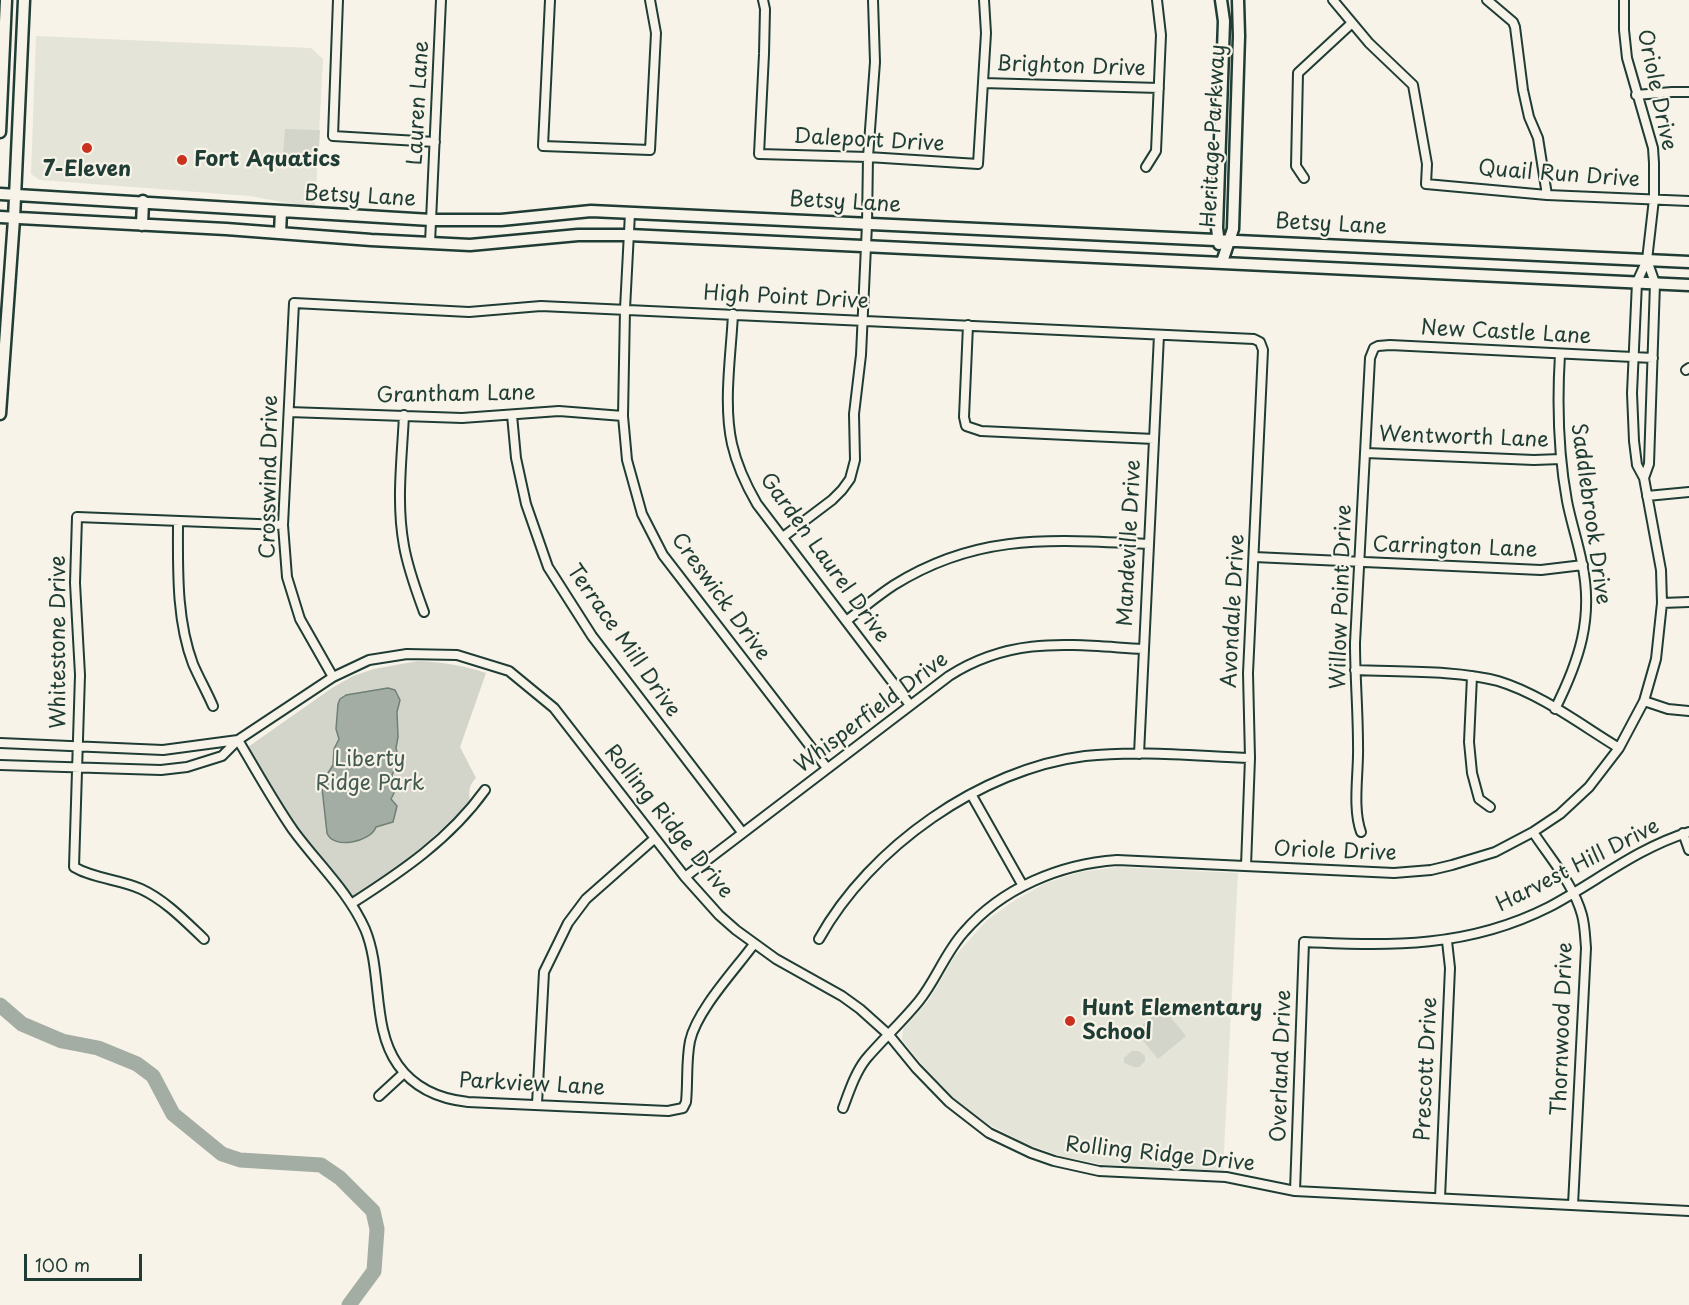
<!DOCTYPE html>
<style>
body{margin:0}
#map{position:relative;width:1689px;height:1305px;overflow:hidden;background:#f7f3e8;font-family:"Playpen Sans",sans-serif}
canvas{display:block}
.scale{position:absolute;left:24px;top:1254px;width:118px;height:27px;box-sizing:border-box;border:3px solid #1f3d34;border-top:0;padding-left:8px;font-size:18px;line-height:21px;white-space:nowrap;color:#1f3d34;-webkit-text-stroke:4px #f7f3e8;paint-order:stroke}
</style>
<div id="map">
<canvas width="1689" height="1305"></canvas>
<div class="scale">100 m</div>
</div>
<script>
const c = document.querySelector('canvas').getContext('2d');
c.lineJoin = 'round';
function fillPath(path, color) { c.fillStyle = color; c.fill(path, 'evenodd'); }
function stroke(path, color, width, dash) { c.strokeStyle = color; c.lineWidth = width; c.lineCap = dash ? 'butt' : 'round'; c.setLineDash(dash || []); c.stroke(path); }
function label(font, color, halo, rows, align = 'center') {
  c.font = font + ' "Playpen Sans",sans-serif'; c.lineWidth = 4.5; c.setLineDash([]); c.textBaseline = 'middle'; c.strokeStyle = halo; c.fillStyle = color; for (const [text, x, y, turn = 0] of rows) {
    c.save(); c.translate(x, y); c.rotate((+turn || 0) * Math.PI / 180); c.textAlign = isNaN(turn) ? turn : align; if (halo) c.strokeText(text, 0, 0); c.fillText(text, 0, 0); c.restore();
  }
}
fillPath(new Path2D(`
 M 36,36 L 311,48 L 323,59 L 315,208 L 250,196 L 40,180 L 31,174 Z
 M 1118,867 L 1238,873 L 1223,1171 L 1106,1165 L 1064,1157 L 1026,1144 L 988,1124 L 959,1103 L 924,1067 L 902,1040 L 903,1029 L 929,1000 L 954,957 L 987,920 L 1015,900 L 1046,883 L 1080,872 Z`), '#e5e4d9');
fillPath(new Path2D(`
 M 285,129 L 320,130 L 318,167 L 274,165 L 275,155 L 283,155 Z
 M 418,661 C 442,662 463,665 486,673 L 460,747 L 476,778 C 468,786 469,792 470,803 L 400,867 L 353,896 L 295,825 L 274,794 L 248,747 L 332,688 L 353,676 L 374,669 Z
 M 1163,1008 L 1186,1036 L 1158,1059 L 1135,1031 Z
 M 1132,1051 L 1139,1051 L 1145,1056 L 1145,1061 L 1139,1067 L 1134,1067 L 1124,1063 L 1124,1058 Z`), '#d3d5ca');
const water = new Path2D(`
 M 388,688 L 395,690 L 400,700 L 397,712 L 398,737 L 396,748 L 399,761 L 392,775 L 395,791 L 391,799 L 397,806 L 393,822 L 376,827 C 371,842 333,850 327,833 L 322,788 L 323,781 L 333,765 L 334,749 L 339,739 L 336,729 L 338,704 L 340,699 L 346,695 Z`);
fillPath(water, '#a4ada3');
stroke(water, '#6f8077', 1.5);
stroke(new Path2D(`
 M 0,1005 L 22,1024 L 62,1041 L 98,1048 L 137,1064 L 153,1076 L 173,1114 L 222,1154 L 240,1160 L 321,1165 L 340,1178 L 373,1211 L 377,1229 L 374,1271 L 349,1305`), '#a4ada3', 15);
const minor = new Path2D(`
 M 338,0 L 333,136 L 435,142
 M 550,0 L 543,146 L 650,150 L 656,33 L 650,0
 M 763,0 L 765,9 L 764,54 L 759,154 L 868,157 L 978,164 L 986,33 L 984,0
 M 1333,0 L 1369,43 L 1413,85 L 1427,164 L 1426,184 L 1547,195 L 1689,201
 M 1487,0 L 1513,22 L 1515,27 L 1523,90 L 1529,117 L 1538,138 L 1547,195
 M 983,83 L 1159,88
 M 1636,95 L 1672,92 L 1689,92
 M 1146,167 L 1156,151 L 1161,35 L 1157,0
 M 1304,178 L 1296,166 L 1298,73 L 1352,23
 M 630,213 L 625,309 L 623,416 L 627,460 L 642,514 L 663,555 L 827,768
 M 430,243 L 441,0
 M 733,314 C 731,355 723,404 732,444 C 737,466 746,485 757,504 L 910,705
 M 968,325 L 964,417 L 966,426 L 981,431 L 1154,439
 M 1686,370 L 1689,368
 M 289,412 L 462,418 L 559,411 L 623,416
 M 404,415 C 402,458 396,503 404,546 C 408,569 416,590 424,612
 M 512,415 L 516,458 L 526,504 L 548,567 L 592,636 L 742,832
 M 1366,453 L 1534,460 L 1561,459
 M 1644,478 L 1649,464 L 1655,283 L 1647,260
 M 1647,496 L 1689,492
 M 178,521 C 178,568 176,619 193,664 C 199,678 207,692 213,706
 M 783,537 L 832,500 L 842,490 L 850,479 L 855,460 L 854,414 L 861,355 L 867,224 L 868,157 L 875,62 L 873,0
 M 1254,557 L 1541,570 L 1583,565
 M 1662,603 L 1689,602
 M 846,621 C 862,609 877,596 894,585 C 979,532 1053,540 1148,544
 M 1355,670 C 1398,672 1457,670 1498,681 C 1541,694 1581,725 1619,748
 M 1472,676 L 1469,742 L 1472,773 L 1479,799 L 1490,807
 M 333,677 L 300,619 L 287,577 L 283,525 L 294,303 L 469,312 L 541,306 L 1254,339 L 1260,342 L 1263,350 L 1248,673 L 1250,758 L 1246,866
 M 1644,701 L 1668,709 L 1689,711
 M 1555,709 C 1579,661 1594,618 1582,563 C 1578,542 1571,522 1567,501 C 1558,452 1557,403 1560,354
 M 238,740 C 256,770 273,801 293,830 C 317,863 348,891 365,929 C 383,972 371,1027 398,1065 C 415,1089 440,1099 468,1102 L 668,1111 L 683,1108 L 686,1102 C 688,1082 686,1061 690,1041 C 697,1010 735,970 754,944
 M 0,743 L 163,750 L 238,740
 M 1139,754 L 1159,335
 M 0,765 L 161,770 L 187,767 L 222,756 L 238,740 L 333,677 L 369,660 L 407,654 L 457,655 L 509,671 L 554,708 L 685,877 L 719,915 L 736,930 L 776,959 L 842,996 L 860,1009 L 889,1035 L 916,1068 L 949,1102 L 989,1133 L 1031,1153 L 1054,1161 L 1099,1171 L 1226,1177 L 1295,1191 L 1689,1211
 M 971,794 L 1023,886
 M 1361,832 C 1352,807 1359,772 1358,745 C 1358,711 1355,677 1355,643 L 1370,358 L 1374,348 L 1378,346 L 1390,345 L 1653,358
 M 1533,832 C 1550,858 1574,885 1582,915 C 1585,926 1585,937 1586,948 L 1573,1205
 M 1683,833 L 1689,850
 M 685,877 L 949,676 C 1013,635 1071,645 1143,649
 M 351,904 C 401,872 450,839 485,790
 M 204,939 C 185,921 165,900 141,889 C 119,879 94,879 74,867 L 80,675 L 75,583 L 77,517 L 283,525
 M 819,939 C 870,847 981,769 1085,756 C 1139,750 1195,756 1250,758
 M 379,1096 L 404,1073
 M 537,1104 L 544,972 L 568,923 L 586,899 L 654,839
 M 843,1108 C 849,1092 855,1073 866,1059 C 883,1039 902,1022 919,1001 C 936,980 945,953 964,932 C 1002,888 1060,864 1117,860 L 1394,873 L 1431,870 L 1452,865 L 1495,852 L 1533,832 L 1560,814 L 1589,787 L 1619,748 L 1644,701 L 1656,659 L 1662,603 L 1661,570 L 1644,478 L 1637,465 L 1634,441 L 1632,393 L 1637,282 L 1647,260 L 1654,199 L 1654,163 L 1653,148 L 1627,58 L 1624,30 L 1624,0
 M 1295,1191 L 1304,942 C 1392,946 1468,948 1549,907 C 1596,882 1637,848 1689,832
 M 1440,1198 L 1450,968 L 1447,941`);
const secondary = new Path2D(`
 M 0,132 L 6,0
 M 0,194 L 431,220 L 501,220 L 591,211 L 1689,262
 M 0,217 L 226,229 L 371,240 L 470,245 L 578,235 L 629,235 L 1689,285
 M 142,225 L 143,201
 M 280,233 L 281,211
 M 1219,244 L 1217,228 L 1224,21 L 1221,0
 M 1222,262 L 1233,229 L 1239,36 L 1238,0
 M 0,414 L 14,219 L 24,0`);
stroke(minor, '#1f3d34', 12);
stroke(secondary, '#1f3d34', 15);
stroke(minor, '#f7f3e8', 8);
stroke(secondary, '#f7f3e8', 10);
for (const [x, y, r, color] of [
 [87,148,6,"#c8321e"],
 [182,160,6,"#c8321e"],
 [1070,1021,6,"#c8321e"]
]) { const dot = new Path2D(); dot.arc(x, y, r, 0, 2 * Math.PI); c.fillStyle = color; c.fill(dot); stroke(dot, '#f7f3e8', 2); }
label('21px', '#1f3d34', '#f7f3e8', [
 ["Brighton Drive",1071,67,2],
 ["Oriole Drive",1656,90,78],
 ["Lauren Lane",419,103,-87],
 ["Heritage Parkway",1214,136,-87],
 ["Daleport Drive",869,141,3],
 ["Quail Run Drive",1559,175,4],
 ["Betsy Lane",360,197,3],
 ["Betsy Lane",845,203,3],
 ["Betsy Lane",1331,225,3],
 ["High Point Drive",786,298,3],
 ["New Castle Lane",1506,333,3],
 ["Grantham Lane",456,395,-1],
 ["Wentworth Lane",1464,438,2],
 ["Crosswind Drive",270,477,-89],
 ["Saddlebrook Drive",1590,514,82],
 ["Mandeville Drive",1130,543,-87],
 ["Carrington Lane",1455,548,2],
 ["Garden Laurel Drive",824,558,54],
 ["Creswick Drive",720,597,54],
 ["Willow Point Drive",1342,597,-88],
 ["Avondale Drive",1234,611,-87],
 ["Terrace Mill Drive",623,641,55],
 ["Whitestone Drive",59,642,-90],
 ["Whisperfield Drive",872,713,-37],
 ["Rolling Ridge Drive",668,822,51],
 ["Oriole Drive",1335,852,2],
 ["Harvest Hill Drive",1578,866,-27],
 ["Thornwood Drive",1563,1029,-88],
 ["Overland Drive",1282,1066,-88],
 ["Prescott Drive",1427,1069,-87],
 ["Parkview Lane",532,1085,3],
 ["Rolling Ridge Drive",1160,1155,6]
]);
label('bold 21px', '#1f3d34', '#f7f3e8', [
 ["Fort Aquatics",194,160],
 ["7-Eleven",87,170,"center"],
 ["Hunt Elementary",1082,1009],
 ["School",1082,1033]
], 'left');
label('21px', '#435b52', '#f7f3e8', [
 ["Liberty",370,760],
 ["Ridge Park",370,784]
]);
</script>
